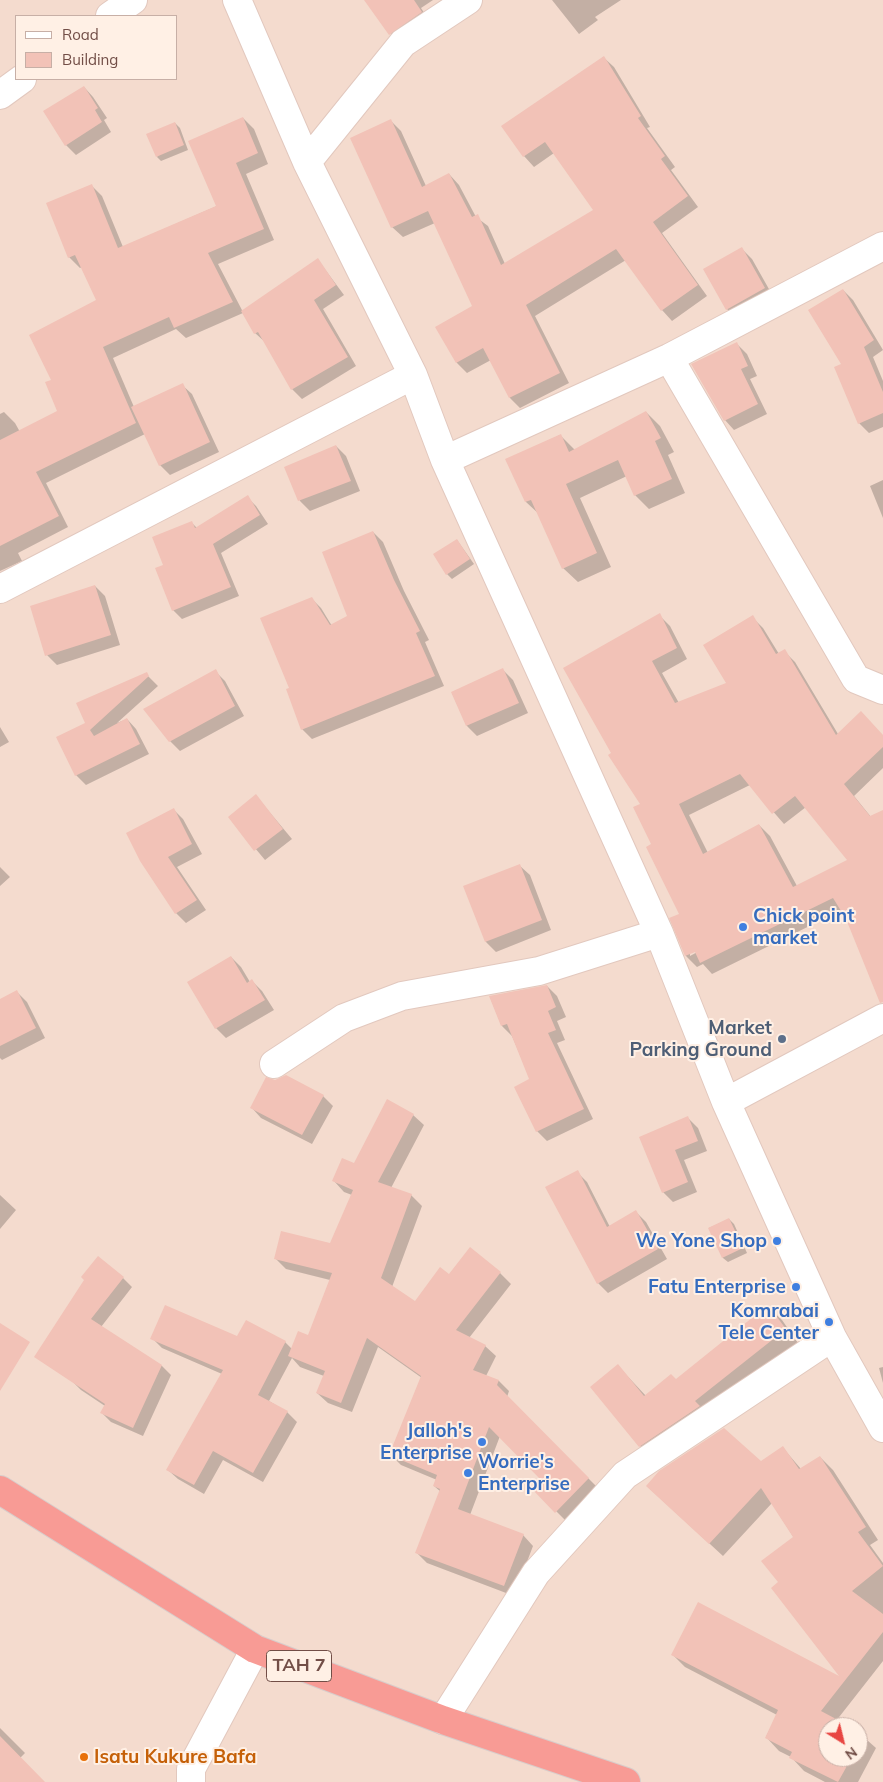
<!DOCTYPE html>
<style>
body{margin:0}
#map{position:relative;width:883px;height:1782px;overflow:hidden;background:#fcebdf;font-family:Mulish,sans-serif}
canvas{display:block}
.legend{position:absolute;left:15px;top:15px;width:162px;height:65px;box-sizing:border-box;background:#fff0e5;border:1px solid #c7afa6;margin:0;padding:6px 9px;list-style:none;font-size:15px;color:#724e47}
.legend li{display:flex;align-items:center;gap:10px;height:25px}
.legend b{width:25px;border:1px solid #c7afa6}
.north{position:absolute;left:818px;top:1717px;width:50px;height:50px;box-sizing:border-box;background:#fff0e5;border:1px solid #c7afa6;border-radius:50%;rotate:144deg;font-size:14px;font-weight:700;line-height:20px;text-align:center;color:#724e47}
.north::after{content:'';display:block;margin:auto;width:18px;height:22px;background:#e84642;clip-path:polygon(50% 0,100% 100%,50% 72%,0 100%)}
</style>
<div id="map">
<canvas width="883" height="1782"></canvas>
<ul class="legend">
<li><b style="height:6px;background:#fff"></b>Road</li>
<li><b style="height:14px;background:#f2c2b7"></b>Building</li>
</ul>
<div class="north">N</div>
</div>
<script>
const c = document.querySelector('canvas').getContext('2d');
c.lineJoin = 'round';
function fillPath(path, color) { c.fillStyle = color; c.fill(path, 'evenodd'); }
function stroke(path, color, width, dash) { c.strokeStyle = color; c.lineWidth = width; c.lineCap = dash ? 'butt' : 'round'; c.setLineDash(dash || []); c.stroke(path); }
function label(font, color, halo, rows, align = 'center') {
  c.font = font + ' Mulish,sans-serif'; c.lineWidth = 4; c.setLineDash([]); c.textBaseline = 'middle'; c.strokeStyle = halo; c.fillStyle = color; for (const [text, x, y, turn = 0] of rows) {
    c.save(); c.translate(x, y); c.rotate((+turn || 0) * Math.PI / 180); c.textAlign = isNaN(turn) ? turn : align; if (halo) c.strokeText(text, 0, 0); c.fillText(text, 0, 0); c.restore();
  }
}
fillPath(new Path2D(`
 M 0,0 L 883,0 L 883,1782 L 0,1782 ZM 16,16 L 176,16 L 176,79 L 16,79 ZM 828,1727 L 858,1727 L 858,1757 L 828,1757 Z`), '#f4dbce');
fillPath(new Path2D(`
 M 366,0 L 433,0 L 421,8 L 430,22 L 399,44 Z
 M 552,0 L 621,0 L 595,17 L 598,20 L 579,34 Z
 M 603,57 L 614,67 L 650,127 L 647,128 L 675,167 L 671,170 L 698,207 L 662,233 L 707,296 L 672,321 L 662,310 L 626,260 L 535,316 L 569,383 L 520,408 L 510,398 L 491,360 L 467,373 L 457,363 L 437,327 L 474,307 L 435,223 L 403,237 L 392,227 L 390,120 L 401,131 L 426,186 L 449,174 L 459,185 L 476,217 L 488,226 L 505,264 L 595,210 L 554,153 L 534,167 L 524,156 Z
 M 84,87 L 93,97 L 107,118 L 104,120 L 111,132 L 76,155 L 66,145 Z
 M 243,118 L 254,129 L 268,164 L 246,174 L 274,240 L 218,264 L 243,312 L 318,260 L 344,295 L 323,309 L 356,366 L 302,399 L 292,389 L 265,342 L 255,333 L 243,313 L 186,338 L 176,329 L 113,358 L 134,407 L 182,385 L 192,394 L 219,452 L 170,475 L 160,465 L 145,434 L 46,483 L 68,527 L 18,553 L 22,561 L 0,571 L 0,414 L 4,412 L 15,423 L 20,432 L 59,412 L 53,380 L 98,301 L 82,267 L 80,268 L 69,257 L 91,185 L 102,196 L 123,247 L 217,206 Z
 M 175,123 L 180,128 L 188,150 L 161,161 L 157,157 Z
 M 742,249 L 752,259 L 774,298 L 737,319 L 727,309 Z
 M 843,290 L 853,300 L 883,350 L 873,357 L 883,381 L 883,427 L 869,433 L 859,423 L 843,365 Z
 M 737,344 L 747,354 L 757,376 L 750,379 L 767,414 L 734,430 L 725,420 Z
 M 646,412 L 660,426 L 674,452 L 668,455 L 685,493 L 649,509 L 635,495 L 627,476 L 580,498 L 611,567 L 578,582 L 563,568 L 540,515 L 526,502 L 507,460 L 560,435 L 575,450 Z
 M 336,446 L 346,456 L 360,491 L 310,511 L 300,501 L 286,468 Z
 M 883,480 L 883,518 L 870,486 Z
 M 247,497 L 256,506 L 268,524 L 221,553 L 239,596 L 182,619 L 173,610 L 165,566 L 192,523 L 197,528 Z
 M 373,532 L 383,542 L 404,591 L 429,640 L 425,642 L 444,686 L 312,739 L 302,729 L 290,689 L 311,598 L 321,608 L 332,626 L 348,617 Z
 M 457,540 L 474,564 L 452,579 L 447,574 Z
 M 95,586 L 105,596 L 120,645 L 57,665 L 47,655 Z
 M 659,615 L 670,626 L 687,659 L 662,673 L 679,703 L 728,683 L 752,617 L 763,628 L 779,654 L 784,651 L 795,662 L 838,734 L 883,736 L 883,768 L 854,796 L 871,817 L 883,811 L 883,996 L 842,910 L 712,974 L 703,964 L 697,967 L 686,956 L 671,919 L 681,914 L 652,845 L 642,805 L 613,753 ZM 750,785 L 784,824 L 806,807 L 849,860 L 797,886 L 770,836 L 759,825 L 708,853 L 689,815 ZM 701,950 L 690,956 L 690,953 Z
 M 503,670 L 513,680 L 528,713 L 477,736 L 467,726 L 452,693 Z
 M 215,671 L 225,681 L 244,716 L 180,751 L 170,741 Z
 M 146,674 L 158,686 L 117,723 L 127,719 L 136,729 L 149,754 L 86,785 L 76,775 L 86,724 Z
 M 0,727 L 9,742 L 0,747 Z
 M 256,796 L 292,839 L 265,860 L 229,817 Z
 M 173,809 L 183,819 L 202,854 L 177,867 L 206,910 L 186,923 L 176,913 L 141,860 Z
 M 520,866 L 530,875 L 551,930 L 496,952 L 486,942 L 465,887 Z
 M 0,867 L 10,877 L 0,886 Z
 M 231,957 L 241,967 L 250,982 L 252,981 L 262,991 L 274,1010 L 226,1038 L 216,1028 L 189,983 Z
 M 547,986 L 557,996 L 566,1017 L 557,1021 L 565,1040 L 557,1043 L 593,1119 L 547,1141 L 537,1131 L 531,1080 L 512,1036 L 502,1026 L 490,997 Z
 M 17,992 L 27,1002 L 45,1038 L 2,1060 L 0,1058 L 0,1001 Z
 M 323,1096 L 333,1106 L 312,1144 L 261,1118 L 252,1108 Z
 M 413,1115 L 424,1125 L 391,1188 L 411,1195 L 422,1206 L 392,1287 L 415,1302 L 449,1275 L 470,1249 L 500,1273 L 511,1284 L 469,1338 L 485,1346 L 496,1356 L 486,1376 L 499,1381 L 509,1391 L 507,1397 L 599,1489 L 567,1522 L 534,1489 L 543,1480 L 500,1436 L 470,1515 L 523,1535 L 533,1546 L 514,1596 L 427,1563 L 417,1553 L 441,1492 L 434,1486 L 437,1480 L 401,1465 L 390,1454 L 422,1378 L 378,1347 L 352,1412 L 328,1403 L 317,1393 L 324,1376 L 300,1367 L 292,1358 L 269,1401 L 287,1412 L 297,1422 L 263,1482 L 223,1460 L 204,1494 L 178,1479 L 168,1470 L 222,1374 L 162,1348 L 152,1338 L 238,1338 L 285,1342 L 292,1349 L 309,1336 L 330,1280 L 286,1269 L 276,1259 L 331,1245 L 352,1195 L 344,1192 L 334,1181 Z
 M 688,1118 L 698,1128 L 707,1151 L 684,1160 L 697,1192 L 673,1202 L 663,1192 L 641,1137 Z
 M 577,1172 L 587,1182 L 610,1227 L 636,1212 L 646,1222 L 667,1259 L 608,1293 L 598,1283 Z
 M 0,1195 L 16,1210 L 0,1229 Z
 M 729,1219 L 734,1224 L 747,1253 L 728,1262 L 723,1258 L 709,1228 Z
 M 123,1278 L 132,1287 L 101,1327 L 162,1366 L 171,1375 L 143,1436 L 111,1422 L 102,1413 L 105,1406 L 81,1390 L 72,1381 L 86,1280 Z
 M 768,1307 L 782,1320 L 798,1343 L 654,1459 L 640,1446 L 618,1366 L 646,1396 L 676,1381 Z
 M 883,1367 L 883,1383 L 879,1368 Z
 M 783,1448 L 801,1469 L 820,1457 L 833,1470 L 878,1540 L 870,1545 L 883,1563 L 883,1661 L 836,1721 L 848,1727 L 828,1727 L 828,1757 L 858,1757 L 858,1732 L 876,1748 L 858,1782 L 825,1782 L 804,1771 L 791,1757 L 779,1751 L 766,1737 L 777,1715 L 685,1667 L 672,1654 L 844,1680 L 780,1582 L 794,1538 L 772,1503 L 723,1556 L 647,1486 L 761,1463 Z
 M 0,1728 L 25,1753 L 20,1758 L 44,1782 L 0,1782 Z`), '#0003');
fillPath(new Path2D(`
 M 364,0 L 414,0 L 422,12 L 389,35 Z
 M 604,56 L 641,116 L 638,118 L 665,156 L 661,159 L 688,196 L 653,222 L 698,285 L 661,311 L 616,249 L 526,305 L 560,373 L 509,398 L 483,348 L 456,363 L 435,327 L 472,306 L 428,211 L 391,228 L 350,138 L 391,119 L 422,187 L 449,173 L 472,217 L 478,214 L 501,265 L 593,210 L 545,142 L 523,157 L 501,126 Z
 M 84,86 L 98,108 L 95,110 L 102,122 L 65,146 L 43,111 Z
 M 243,117 L 258,153 L 236,163 L 264,229 L 208,253 L 233,302 L 174,328 L 169,317 L 103,347 L 136,423 L 36,472 L 59,516 L 0,546 L 0,440 L 57,411 L 45,382 L 51,380 L 29,335 L 96,300 L 75,255 L 68,258 L 46,203 L 92,184 L 118,248 L 216,206 L 188,141 Z
 M 175,122 L 184,145 L 156,157 L 146,134 Z
 M 742,247 L 765,288 L 726,310 L 703,269 Z
 M 318,258 L 336,285 L 314,300 L 348,357 L 291,390 L 258,332 L 254,334 L 241,311 Z
 M 843,289 L 874,340 L 864,347 L 883,392 L 883,413 L 858,424 L 834,367 L 841,364 L 808,310 Z
 M 737,342 L 748,366 L 741,369 L 758,404 L 724,421 L 691,364 Z
 M 183,383 L 210,442 L 159,466 L 131,407 Z
 M 646,411 L 661,438 L 655,441 L 672,479 L 634,496 L 618,460 L 566,484 L 597,553 L 562,569 L 531,500 L 525,502 L 505,459 L 561,434 L 569,452 Z
 M 336,445 L 351,481 L 298,501 L 284,467 Z
 M 248,495 L 260,515 L 213,544 L 231,587 L 172,611 L 155,568 L 163,565 L 152,537 L 192,521 L 195,528 Z
 M 373,531 L 394,580 L 420,631 L 416,633 L 435,676 L 301,730 L 286,689 L 289,688 L 260,618 L 312,597 L 330,625 L 347,616 L 322,552 Z
 M 457,539 L 470,559 L 446,575 L 433,554 Z
 M 95,585 L 111,635 L 45,656 L 30,606 Z
 M 660,613 L 677,648 L 652,661 L 675,703 L 726,683 L 703,645 L 753,615 L 776,654 L 785,649 L 836,735 L 861,711 L 883,735 L 883,747 L 844,784 L 870,816 L 883,810 L 883,1002 L 880,1003 L 846,919 L 833,898 L 700,963 L 695,952 L 685,956 L 669,918 L 679,914 L 646,847 L 651,844 L 633,807 L 640,804 L 608,755 L 611,753 L 563,668 ZM 740,774 L 772,814 L 795,796 L 847,860 L 793,887 L 759,824 L 703,854 L 679,804 Z
 M 503,668 L 519,703 L 466,726 L 451,692 Z
 M 216,669 L 235,706 L 169,742 L 143,709 Z
 M 147,672 L 149,676 L 90,730 L 94,736 L 127,718 L 140,744 L 75,776 L 56,737 L 85,723 L 76,703 Z
 M 256,794 L 283,829 L 254,851 L 228,817 Z
 M 174,808 L 192,844 L 168,857 L 197,900 L 175,914 L 140,861 L 126,833 Z
 M 520,864 L 542,920 L 485,942 L 463,886 Z
 M 231,956 L 247,983 L 252,979 L 265,1000 L 215,1029 L 187,982 Z
 M 547,985 L 556,1007 L 548,1011 L 556,1030 L 548,1033 L 584,1109 L 536,1132 L 514,1087 L 529,1079 L 507,1024 L 501,1026 L 489,996 Z
 M 17,990 L 36,1028 L 0,1046 L 0,999 Z
 M 286,1075 L 324,1095 L 302,1135 L 250,1108 L 266,1077 L 275,1080 Z
 M 387,1099 L 414,1114 L 378,1182 L 412,1194 L 381,1278 L 415,1301 L 440,1267 L 449,1274 L 470,1247 L 501,1272 L 456,1330 L 486,1345 L 473,1370 L 499,1380 L 497,1385 L 589,1478 L 555,1513 L 532,1489 L 541,1480 L 489,1427 L 458,1509 L 524,1534 L 504,1586 L 415,1553 L 440,1489 L 433,1486 L 437,1475 L 389,1455 L 421,1376 L 367,1338 L 341,1403 L 316,1393 L 325,1371 L 288,1356 L 298,1331 L 308,1335 L 332,1273 L 274,1259 L 281,1231 L 330,1243 L 353,1190 L 332,1181 L 342,1158 L 354,1163 Z
 M 688,1116 L 698,1141 L 675,1150 L 688,1182 L 662,1193 L 639,1137 Z
 M 578,1170 L 607,1227 L 636,1210 L 658,1249 L 597,1284 L 545,1187 Z
 M 729,1218 L 743,1248 L 722,1258 L 708,1228 Z
 M 98,1256 L 124,1277 L 91,1319 L 162,1365 L 133,1428 L 100,1413 L 105,1404 L 34,1357 L 84,1280 L 81,1277 Z
 M 165,1305 L 237,1336 L 246,1320 L 286,1341 L 258,1395 L 288,1411 L 253,1473 L 213,1451 L 194,1485 L 166,1470 L 223,1370 L 150,1339 Z
 M 768,1305 L 786,1329 L 695,1401 L 700,1406 L 639,1447 L 590,1387 L 618,1364 L 644,1396 L 671,1374 L 676,1379 Z
 M 0,1323 L 30,1342 L 0,1391 Z
 M 724,1428 L 761,1461 L 783,1446 L 799,1469 L 820,1456 L 866,1527 L 858,1532 L 883,1566 L 852,1591 L 883,1614 L 883,1632 L 821,1711 L 851,1727 L 828,1727 L 828,1757 L 852,1757 L 838,1782 L 789,1758 L 792,1752 L 765,1738 L 778,1710 L 671,1655 L 698,1602 L 839,1676 L 771,1588 L 778,1582 L 761,1561 L 793,1537 L 761,1488 L 709,1544 L 646,1486 L 659,1471 Z
 M 0,1736 L 45,1782 L 0,1782 Z`), '#f2c2b7');
const minor = new Path2D(`
 M 237,0 L 307,162 L 413,375 L 445,460 L 659,933 L 726,1102 L 832,1337 L 883,1428
 M 110,16 L 133,0
 M 0,95 L 22,79
 M 307,162 L 403,43 L 468,0
 M 669,358 L 856,679 L 883,690
 M 445,460 L 669,358 L 883,246
 M 0,589 L 413,375
 M 274,1064 L 344,1018 L 402,996 L 539,971 L 659,933
 M 726,1102 L 883,1018
 M 443,1720 L 536,1573 L 625,1475 L 832,1337
 M 191,1782 L 191,1769 L 255,1649`);
const highway = new Path2D(`
 M 0,1490 L 255,1649 L 443,1720 L 626,1782`);
stroke(minor, '#e2c8be', 30);
stroke(highway, '#d8cdcb', 30);
stroke(minor, '#fff', 28);
stroke(highway, '#f89b95', 28);
for (const [x, y, r, color] of [
 [743,927,5,"#3f7fe0"],
 [782,1039,5,"#5c6f8a"],
 [777,1241,5,"#3f7fe0"],
 [796,1287,5,"#3f7fe0"],
 [829,1322,5,"#3f7fe0"],
 [482,1442,5,"#3f7fe0"],
 [468,1473,5,"#3f7fe0"],
 [84,1757,5,"#e8710a"]
]) { const dot = new Path2D(); dot.arc(x, y, r, 0, 2 * Math.PI); c.fillStyle = color; c.fill(dot); stroke(dot, '#fff0e5', 2); }
for (const [x, y, w] of [
 [299,1666,65]
]) { const box = new Path2D(); box.roundRect(x - w / 2, y - 15.5, w, 31, 4); c.fillStyle = '#fff0e5'; c.fill(box); stroke(box, '#724e47', 1); }
label('bold 18px', '#724e47', null, [
 ["TAH 7",299,1666]
]);
label('bold 19px', '#366cbe', '#fff0e5', [
 ["Chick point",753,916,"left"],
 ["market",753,938,"left"],
 ["We Yone Shop",767,1241],
 ["Fatu Enterprise",786,1287],
 ["Komrabai",819,1311],
 ["Tele Center",819,1333],
 ["Jalloh's",472,1431],
 ["Enterprise",472,1453],
 ["Worrie's",478,1462,"left"],
 ["Enterprise",478,1484,"left"]
], 'right');
label('bold 19px', '#4e5e75', '#fff0e5', [
 ["Market",772,1028],
 ["Parking Ground",772,1050]
], 'right');
label('bold 19px', '#c56008', '#fff0e5', [
 ["Isatu Kukure Bafa",94,1757]
], 'left');
</script>
